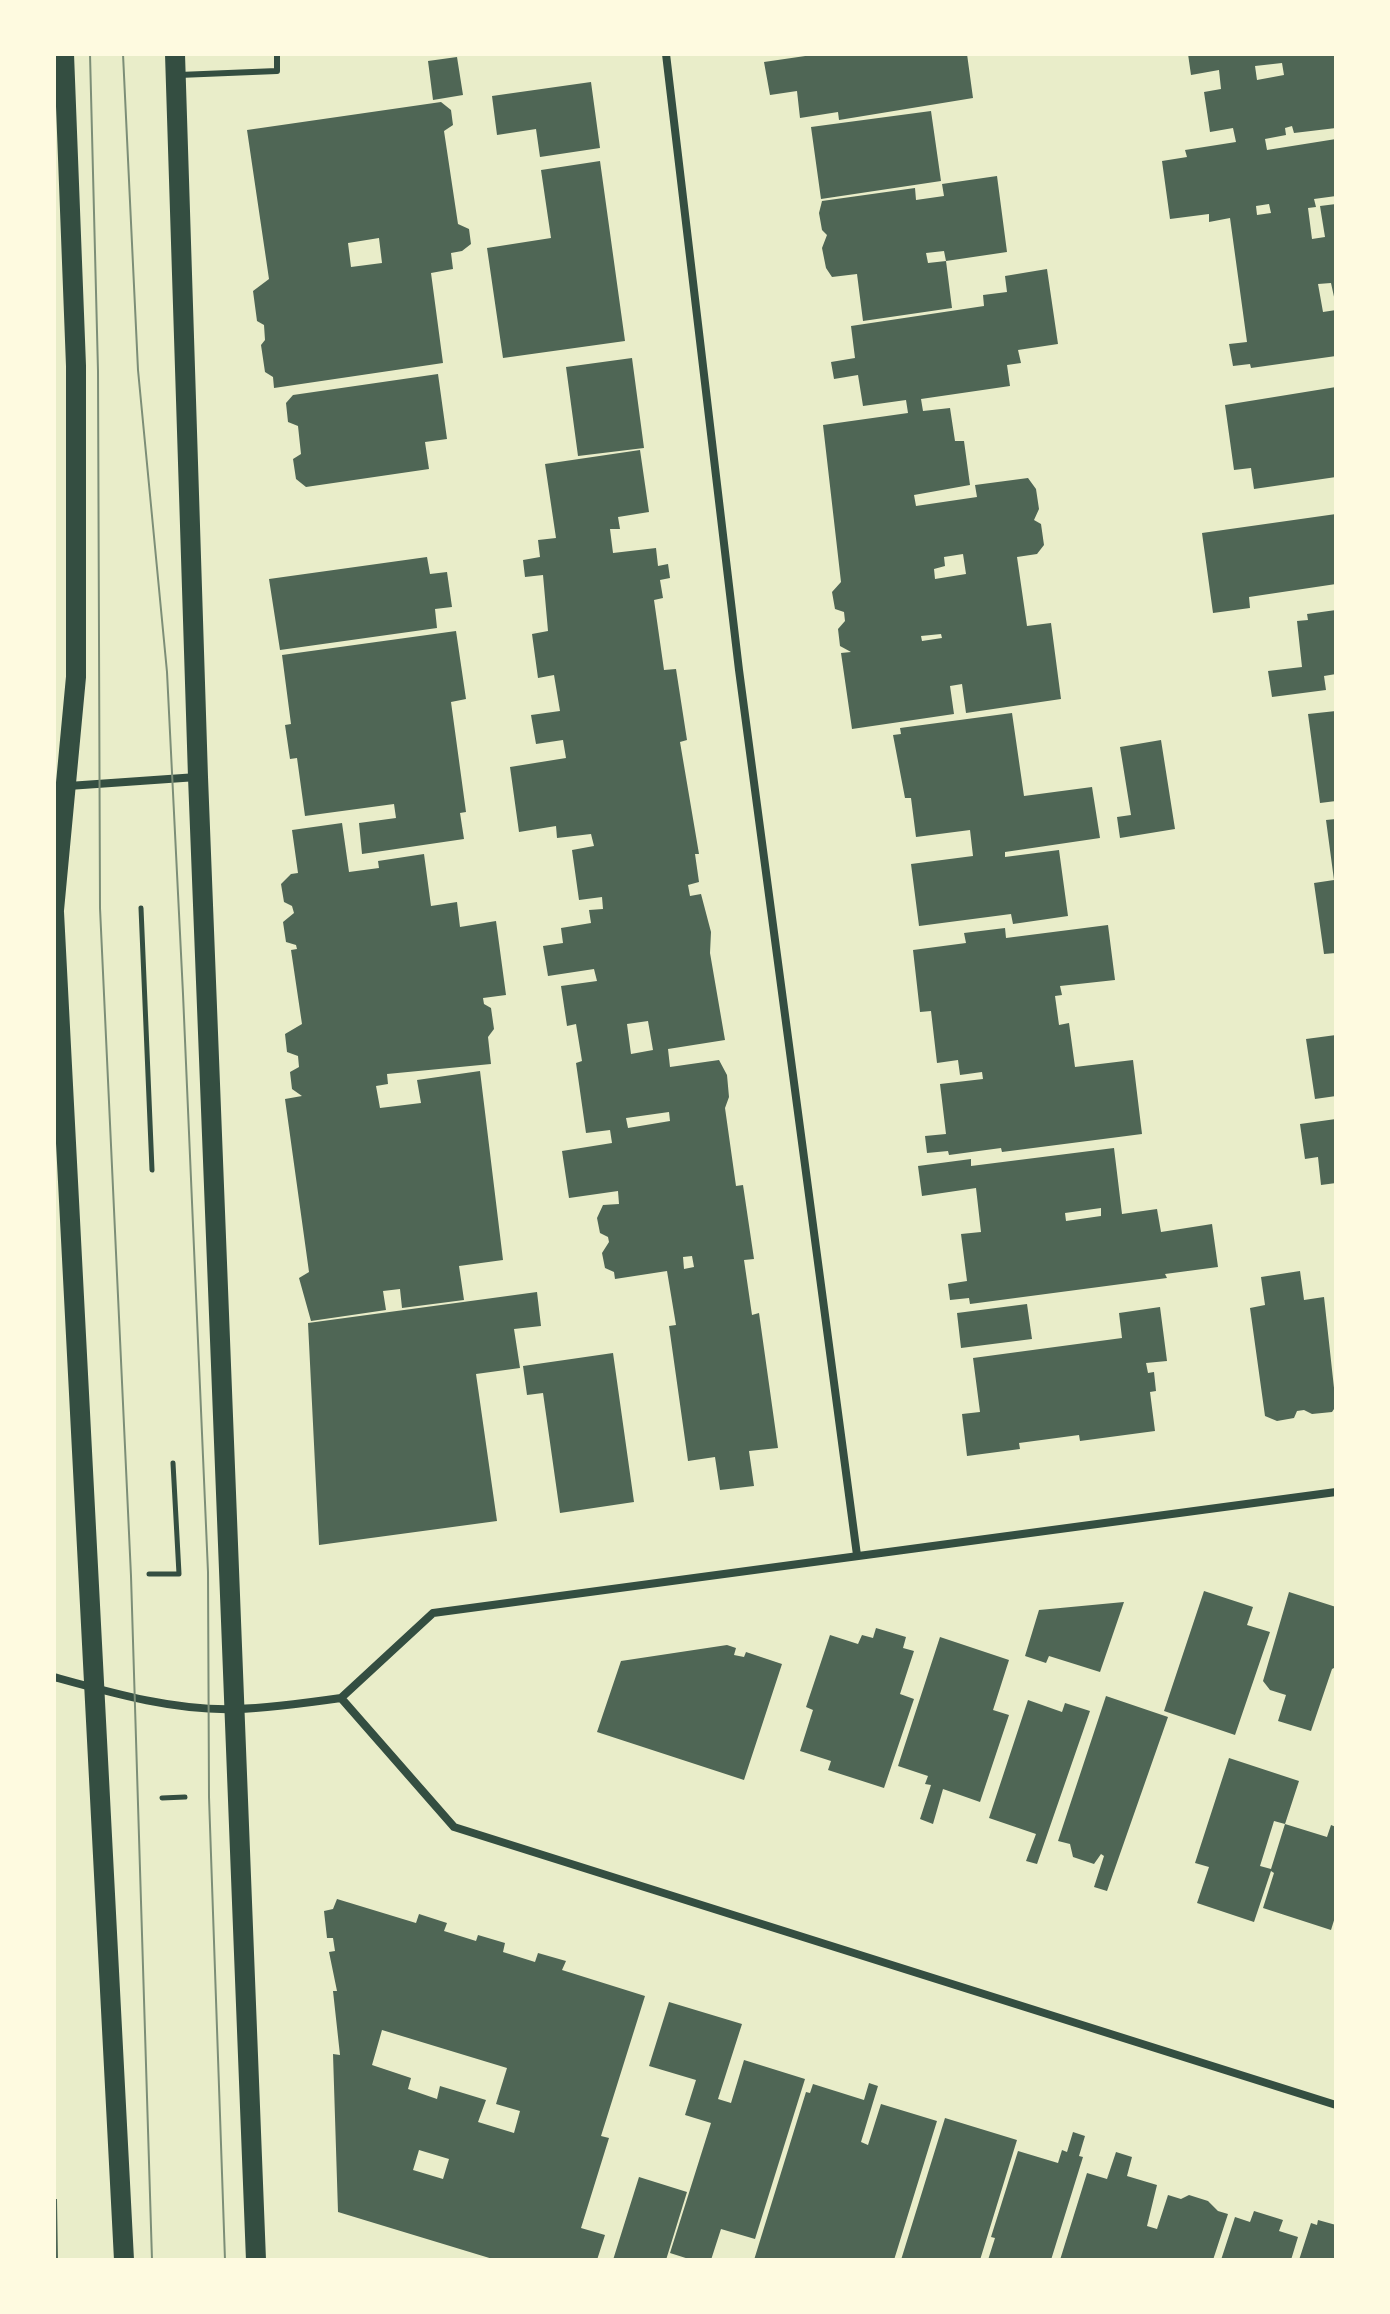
<!DOCTYPE html>
<style>
body{margin:0}
#map{position:relative;width:1390px;height:2314px;overflow:hidden;background:#e9edc9;font-family:"Golos Text",sans-serif}
canvas{display:block}
.frame{position:absolute;inset:0;border:56px solid #fefae0;pointer-events:none}
</style>
<div id="map">
<canvas width="1390" height="2314"></canvas>
<div class="frame"></div>
</div>
<script>
const c = document.querySelector('canvas').getContext('2d');
c.lineJoin = 'round';
function fillPath(path, color) { c.fillStyle = color; c.fill(path, 'evenodd'); }
function stroke(path, color, width, dash) { c.strokeStyle = color; c.lineWidth = width; c.lineCap = dash ? 'butt' : 'round'; c.setLineDash(dash || []); c.stroke(path); }
fillPath(new Path2D(`
 M 819,54 L 967,54 L 973,98 L 839,120 L 838,112 L 800,118 L 797,91 L 770,95 L 764,62 Z
 M 1188,54 L 1336,54 L 1336,128 L 1294,133 L 1292,126 L 1285,128 L 1286,135 L 1265,139 L 1267,150 L 1336,139 L 1336,196 L 1314,199 L 1316,207 L 1308,208 L 1312,239 L 1325,237 L 1320,206 L 1336,204 L 1336,306 L 1331,283 L 1318,284 L 1323,312 L 1336,310 L 1336,356 L 1251,368 L 1250,364 L 1233,366 L 1229,344 L 1247,342 L 1230,218 L 1209,222 L 1209,214 L 1170,219 L 1162,161 L 1187,157 L 1185,150 L 1236,142 L 1233,128 L 1210,132 L 1204,92 L 1221,89 L 1219,70 L 1191,75 ZM 1282,63 L 1284,75 L 1257,80 L 1255,66 ZM 1269,204 L 1271,213 L 1257,215 L 1256,206 Z
 M 457,57 L 463,95 L 433,100 L 428,61 Z
 M 591,82 L 600,148 L 540,157 L 536,129 L 497,135 L 492,96 Z
 M 441,102 L 451,110 L 453,125 L 444,131 L 458,224 L 469,229 L 471,244 L 462,251 L 451,253 L 453,269 L 431,273 L 443,363 L 274,388 L 273,377 L 265,372 L 261,345 L 265,340 L 264,325 L 257,321 L 253,291 L 269,279 L 247,130 ZM 379,238 L 382,263 L 351,267 L 348,243 Z
 M 931,111 L 941,181 L 821,199 L 811,127 Z
 M 600,161 L 625,341 L 503,358 L 487,248 L 551,238 L 541,170 Z
 M 997,176 L 1007,252 L 946,261 L 944,251 L 926,253 L 928,263 L 946,261 L 952,308 L 863,321 L 857,274 L 832,277 L 826,268 L 822,248 L 827,235 L 822,230 L 819,213 L 822,201 L 915,188 L 916,200 L 944,196 L 942,184 Z
 M 1047,269 L 1058,344 L 1018,350 L 1021,363 L 1007,365 L 1010,386 L 921,399 L 923,411 L 950,408 L 955,441 L 964,441 L 970,485 L 914,495 L 916,506 L 977,497 L 975,485 L 1028,478 L 1036,489 L 1039,509 L 1034,520 L 1041,524 L 1044,545 L 1037,554 L 1017,557 L 1027,626 L 1051,623 L 1061,699 L 966,713 L 962,684 L 950,686 L 954,714 L 852,729 L 841,653 L 851,652 L 840,646 L 838,629 L 845,621 L 844,612 L 835,609 L 832,592 L 841,582 L 823,425 L 908,413 L 906,400 L 863,406 L 858,375 L 834,379 L 831,362 L 855,358 L 851,326 L 984,306 L 983,295 L 1007,292 L 1005,276 ZM 963,554 L 966,574 L 935,579 L 934,569 L 945,566 L 944,557 ZM 941,634 L 942,638 L 922,641 L 921,636 Z
 M 632,358 L 644,448 L 578,456 L 566,367 Z
 M 438,374 L 447,439 L 425,442 L 429,469 L 306,487 L 296,479 L 293,459 L 301,454 L 298,426 L 288,422 L 286,403 L 293,395 Z
 M 1336,387 L 1336,477 L 1254,489 L 1251,468 L 1234,470 L 1225,405 Z
 M 640,450 L 649,512 L 618,517 L 620,529 L 610,529 L 613,553 L 656,548 L 658,566 L 668,564 L 670,578 L 660,580 L 663,598 L 654,600 L 664,670 L 676,669 L 687,740 L 680,742 L 699,854 L 695,854 L 699,882 L 688,885 L 690,896 L 701,894 L 711,932 L 710,953 L 725,1040 L 668,1049 L 670,1067 L 719,1060 L 727,1075 L 729,1097 L 725,1108 L 736,1186 L 743,1185 L 754,1259 L 744,1260 L 752,1315 L 759,1313 L 778,1448 L 749,1451 L 754,1486 L 720,1490 L 715,1457 L 688,1461 L 669,1326 L 676,1325 L 667,1271 L 615,1279 L 614,1272 L 605,1268 L 602,1253 L 609,1242 L 608,1237 L 600,1233 L 597,1218 L 603,1205 L 619,1204 L 618,1191 L 569,1198 L 562,1151 L 612,1143 L 610,1130 L 586,1133 L 576,1063 L 582,1061 L 576,1024 L 567,1026 L 561,986 L 597,981 L 594,969 L 548,976 L 543,946 L 563,943 L 561,928 L 591,923 L 589,910 L 603,909 L 602,897 L 579,900 L 572,850 L 594,846 L 591,834 L 557,838 L 556,826 L 519,832 L 510,767 L 566,758 L 563,740 L 536,744 L 531,715 L 560,711 L 554,675 L 538,678 L 532,634 L 548,631 L 543,575 L 525,577 L 523,560 L 540,557 L 538,540 L 556,538 L 545,464 ZM 648,1021 L 653,1050 L 631,1054 L 627,1024 ZM 669,1112 L 670,1121 L 628,1128 L 626,1118 ZM 692,1256 L 694,1267 L 684,1269 L 683,1257 Z
 M 1336,514 L 1336,584 L 1249,597 L 1250,608 L 1213,613 L 1202,533 Z
 M 427,557 L 430,574 L 447,572 L 452,607 L 435,609 L 437,628 L 280,650 L 269,579 Z
 M 1336,610 L 1336,674 L 1324,676 L 1326,690 L 1272,697 L 1268,671 L 1302,667 L 1297,621 L 1308,620 L 1307,614 Z
 M 456,631 L 466,699 L 451,702 L 466,812 L 460,813 L 464,839 L 362,854 L 359,823 L 396,818 L 394,804 L 305,816 L 297,758 L 290,759 L 285,725 L 291,724 L 282,655 Z
 M 1336,711 L 1336,801 L 1320,803 L 1308,714 Z
 M 1012,713 L 1024,796 L 1092,787 L 1100,838 L 1005,852 L 1005,857 L 1059,850 L 1068,916 L 1013,924 L 1011,914 L 919,926 L 911,864 L 973,856 L 970,830 L 916,837 L 911,798 L 905,798 L 893,735 L 901,734 L 900,728 Z
 M 1161,740 L 1175,829 L 1120,838 L 1117,817 L 1131,815 L 1120,747 Z
 M 1336,819 L 1336,953 L 1324,954 L 1314,883 L 1334,880 L 1326,820 Z
 M 342,823 L 349,872 L 379,868 L 378,861 L 424,854 L 431,906 L 457,902 L 460,927 L 496,921 L 506,995 L 483,998 L 484,1004 L 491,1008 L 494,1029 L 488,1037 L 491,1064 L 387,1074 L 388,1084 L 376,1086 L 380,1108 L 421,1103 L 417,1080 L 480,1071 L 503,1260 L 459,1266 L 464,1300 L 402,1308 L 400,1289 L 383,1291 L 386,1310 L 311,1321 L 299,1278 L 309,1272 L 285,1099 L 302,1096 L 292,1089 L 290,1072 L 299,1067 L 298,1056 L 287,1052 L 285,1034 L 302,1024 L 291,950 L 297,949 L 296,945 L 286,942 L 283,922 L 294,913 L 292,906 L 284,902 L 281,884 L 291,874 L 298,873 L 292,830 Z
 M 1108,925 L 1115,980 L 1060,986 L 1062,995 L 1055,996 L 1059,1025 L 1069,1023 L 1075,1067 L 1133,1060 L 1142,1134 L 1002,1152 L 1001,1148 L 949,1155 L 948,1151 L 927,1153 L 925,1136 L 946,1134 L 940,1084 L 983,1079 L 982,1072 L 960,1075 L 958,1060 L 937,1063 L 931,1011 L 920,1012 L 913,950 L 966,943 L 964,933 L 1005,928 L 1006,938 Z
 M 1336,1035 L 1336,1096 L 1315,1099 L 1306,1039 Z
 M 1336,1119 L 1336,1183 L 1321,1185 L 1318,1157 L 1305,1159 L 1300,1124 Z
 M 1114,1148 L 1122,1214 L 1157,1209 L 1161,1232 L 1212,1224 L 1218,1267 L 1165,1274 L 1167,1278 L 970,1304 L 969,1298 L 950,1300 L 948,1284 L 967,1281 L 961,1234 L 981,1232 L 976,1188 L 922,1196 L 918,1166 L 971,1159 L 971,1166 ZM 1101,1208 L 1101,1216 L 1066,1221 L 1065,1213 Z
 M 1300,1271 L 1304,1300 L 1324,1297 L 1336,1406 L 1332,1412 L 1312,1414 L 1304,1410 L 1297,1411 L 1294,1418 L 1277,1421 L 1265,1416 L 1250,1308 L 1265,1305 L 1261,1277 Z
 M 537,1292 L 541,1326 L 514,1329 L 520,1368 L 476,1374 L 497,1521 L 319,1545 L 308,1323 Z
 M 1027,1304 L 1032,1339 L 961,1348 L 957,1313 Z
 M 1160,1307 L 1167,1361 L 1146,1363 L 1148,1373 L 1154,1372 L 1156,1391 L 1150,1392 L 1155,1431 L 1080,1441 L 1079,1435 L 1019,1443 L 1020,1449 L 967,1456 L 962,1414 L 980,1412 L 973,1358 L 1122,1338 L 1119,1313 Z
 M 613,1353 L 634,1502 L 560,1513 L 543,1393 L 527,1395 L 523,1366 Z
 M 1204,1591 L 1253,1607 L 1247,1625 L 1270,1632 L 1235,1735 L 1164,1711 Z
 M 1289,1592 L 1336,1607 L 1336,1667 L 1332,1669 L 1311,1731 L 1278,1721 L 1286,1695 L 1270,1690 L 1263,1681 Z
 M 1124,1602 L 1100,1672 L 1049,1656 L 1046,1663 L 1025,1656 L 1039,1610 Z
 M 876,1628 L 906,1637 L 903,1648 L 914,1651 L 900,1694 L 914,1699 L 884,1788 L 828,1770 L 831,1761 L 800,1751 L 813,1710 L 806,1707 L 830,1635 L 858,1644 L 862,1635 L 873,1638 Z
 M 940,1637 L 1009,1660 L 993,1710 L 1009,1715 L 980,1802 L 943,1789 L 933,1824 L 920,1819 L 931,1785 L 925,1784 L 928,1776 L 898,1766 Z
 M 727,1645 L 736,1648 L 734,1655 L 744,1657 L 746,1652 L 782,1664 L 744,1780 L 597,1732 L 621,1661 Z
 M 1106,1696 L 1168,1717 L 1107,1891 L 1094,1887 L 1104,1856 L 1101,1854 L 1094,1864 L 1073,1857 L 1070,1844 L 1058,1841 Z
 M 1028,1700 L 1062,1712 L 1065,1703 L 1090,1711 L 1037,1864 L 1026,1861 L 1036,1834 L 989,1818 Z
 M 1229,1758 L 1299,1781 L 1285,1824 L 1274,1821 L 1260,1866 L 1271,1869 L 1285,1824 L 1327,1837 L 1331,1825 L 1336,1827 L 1336,1914 L 1331,1930 L 1263,1908 L 1274,1873 L 1271,1871 L 1254,1922 L 1197,1903 L 1209,1867 L 1195,1863 Z
 M 337,1899 L 416,1923 L 419,1914 L 447,1923 L 444,1931 L 476,1941 L 478,1935 L 505,1943 L 503,1952 L 535,1962 L 538,1953 L 566,1961 L 562,1970 L 645,1996 L 601,2136 L 609,2138 L 581,2228 L 605,2235 L 597,2260 L 496,2260 L 338,2212 L 333,2054 L 340,2055 L 333,1991 L 337,1991 L 329,1952 L 335,1951 L 333,1938 L 327,1938 L 324,1911 L 333,1909 ZM 382,2030 L 507,2068 L 496,2104 L 520,2111 L 514,2133 L 478,2122 L 486,2100 L 440,2086 L 437,2099 L 408,2089 L 411,2078 L 372,2065 ZM 419,2150 L 449,2159 L 443,2179 L 413,2170 Z
 M 669,2002 L 742,2024 L 718,2099 L 731,2103 L 744,2060 L 805,2079 L 755,2239 L 721,2229 L 711,2260 L 692,2260 L 670,2253 L 711,2123 L 685,2115 L 696,2080 L 649,2066 Z
 M 869,2083 L 878,2086 L 861,2142 L 868,2145 L 881,2104 L 937,2121 L 894,2260 L 754,2260 L 806,2092 L 810,2093 L 813,2084 L 864,2100 Z
 M 945,2118 L 1017,2140 L 980,2260 L 901,2260 Z
 M 1073,2132 L 1085,2136 L 1079,2156 L 1083,2157 L 1051,2260 L 988,2260 L 995,2238 L 991,2237 L 1018,2151 L 1058,2163 L 1062,2150 L 1067,2152 Z
 M 1116,2152 L 1132,2157 L 1127,2176 L 1157,2185 L 1147,2226 L 1157,2229 L 1168,2195 L 1181,2199 L 1189,2195 L 1208,2201 L 1218,2211 L 1228,2214 L 1213,2260 L 1060,2260 L 1087,2173 L 1107,2179 Z
 M 639,2177 L 687,2192 L 666,2260 L 613,2260 Z
 M 54,2199 L 57,2199 L 58,2260 L 54,2260 Z
 M 1254,2211 L 1283,2220 L 1279,2231 L 1298,2237 L 1291,2260 L 1221,2260 L 1235,2217 L 1250,2222 Z
 M 1318,2220 L 1336,2225 L 1336,2260 L 1299,2260 L 1311,2223 L 1317,2225 Z`), '#4f6655');
stroke(new Path2D(`
 M 141,908 L 152,1170
 M 173,1463 L 179,1574
 M 149,1574 L 178,1574
 M 162,1798 L 185,1797`), '#344e41', 5);
stroke(new Path2D(`
 M 179,75 L 277,71 L 277,54`), '#344e41', 6);
stroke(new Path2D(`
 M 666,54 L 739,670 L 857,1555
 M 54,787 L 197,777
 M 54,1677 C 112,1693 175,1711 236,1709 C 271,1708 306,1703 341,1698
 M 341,1698 L 454,1827 L 1336,2105
 M 341,1698 L 433,1613 L 1336,1492`), '#344e41', 8);
stroke(new Path2D(`
 M 175,54 L 198,777 L 256,2260
 M 54,910 L 76,677 L 76,366 L 64,54
 M 54,912 L 124,2260`), '#344e41', 20);
stroke(new Path2D(`
 M 90,54 L 98,371 L 100,908 L 131,1576 L 152,2260
 M 123,54 L 138,370 L 167,672 L 183,994 L 208,1572 L 209,1797 L 225,2260`), '#7c8e77', 2);
</script>
